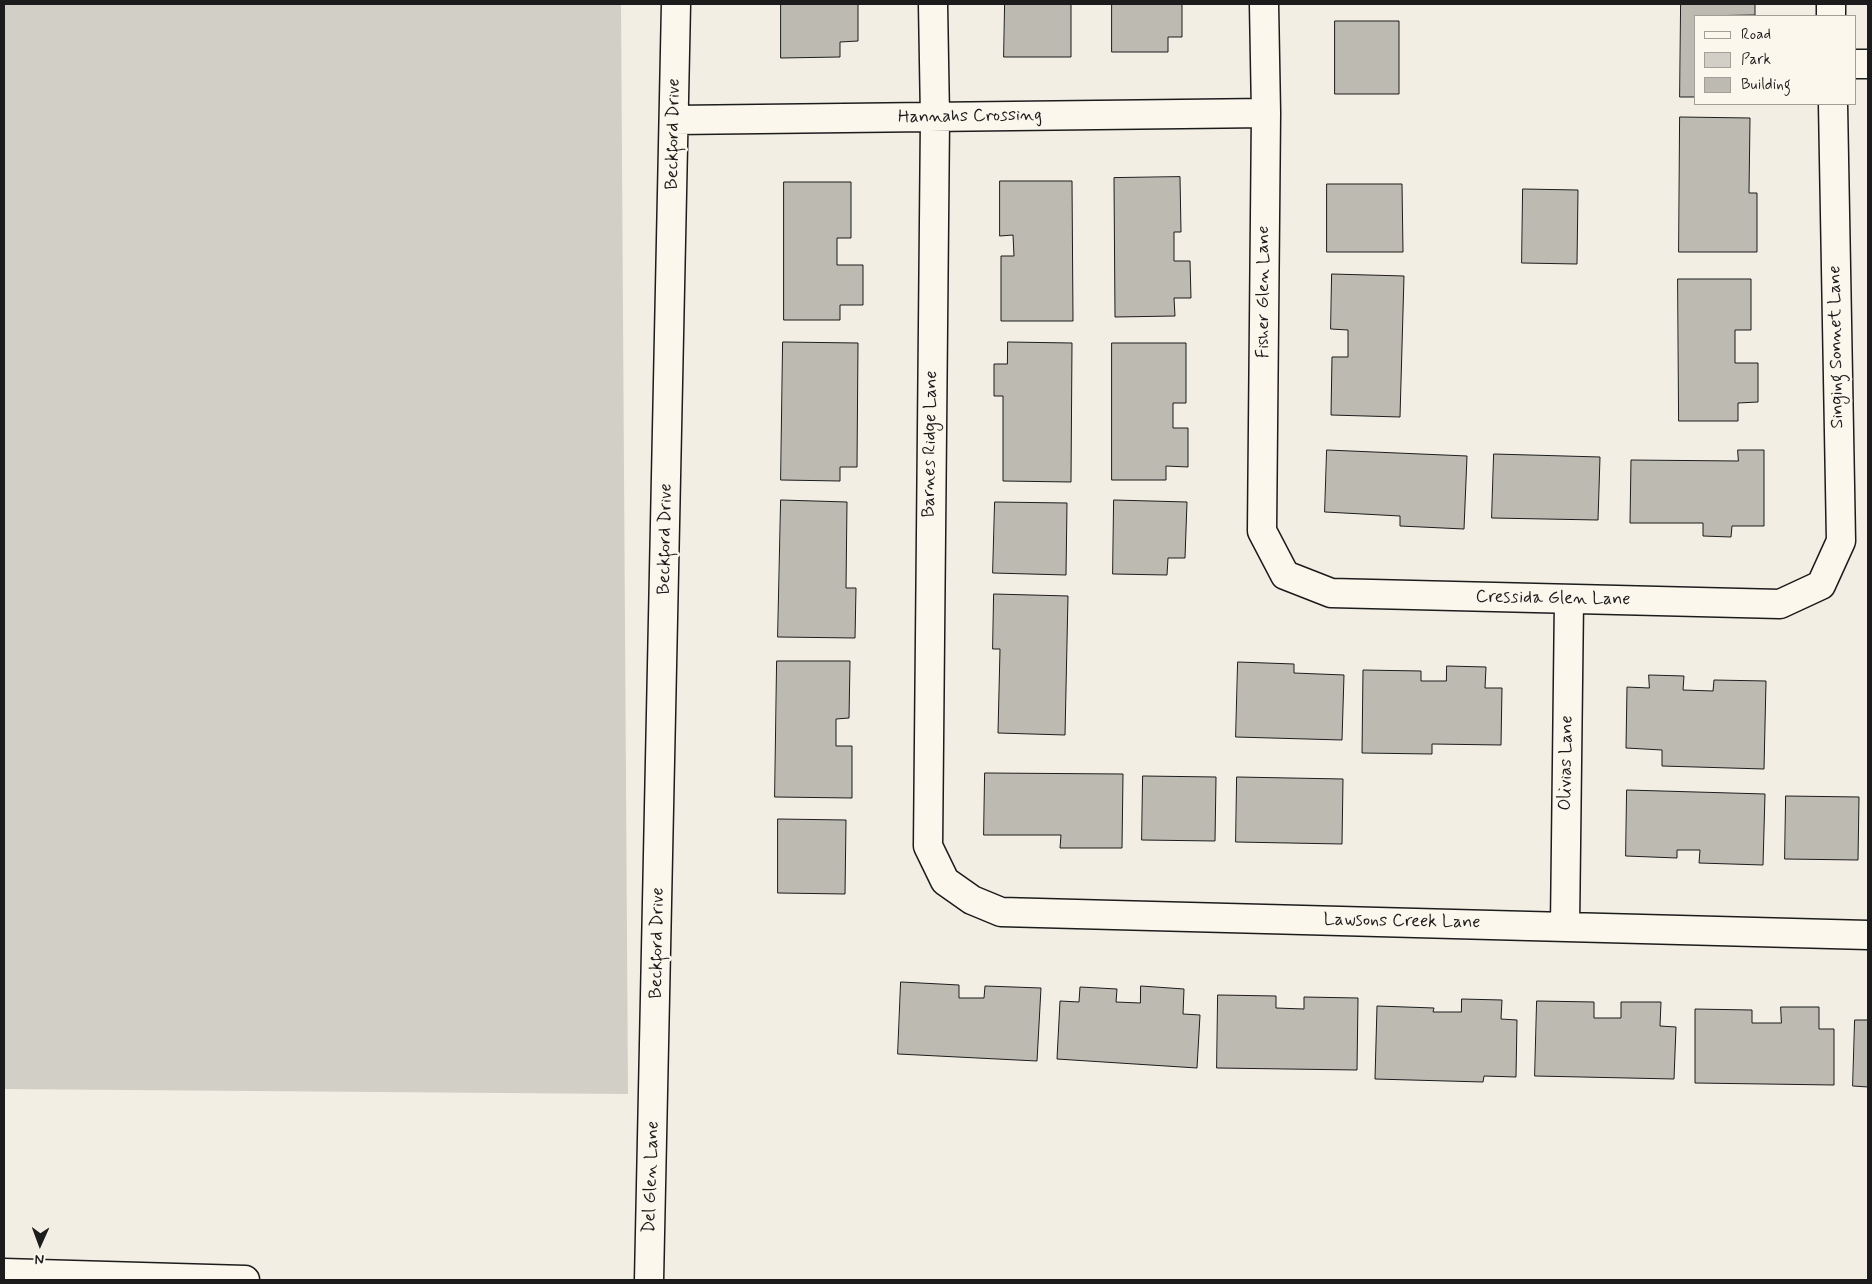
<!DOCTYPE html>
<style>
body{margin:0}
#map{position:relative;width:1872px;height:1284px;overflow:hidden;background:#f2eee4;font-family:Mynerve,sans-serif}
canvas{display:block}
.frame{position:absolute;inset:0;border:5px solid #1c1c1c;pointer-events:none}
.legend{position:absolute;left:1694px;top:15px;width:162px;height:90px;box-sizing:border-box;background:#fbf7ec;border:1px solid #a29f99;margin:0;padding:6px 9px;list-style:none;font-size:15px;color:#1c1c1c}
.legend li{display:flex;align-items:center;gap:10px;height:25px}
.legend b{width:25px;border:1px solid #a29f99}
.north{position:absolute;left:15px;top:1219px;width:50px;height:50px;-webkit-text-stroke:4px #fbf7ec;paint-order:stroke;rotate:182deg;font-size:14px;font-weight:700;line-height:20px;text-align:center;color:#1c1c1c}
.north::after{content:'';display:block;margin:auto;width:18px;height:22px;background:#1c1c1c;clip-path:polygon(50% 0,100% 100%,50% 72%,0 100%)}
</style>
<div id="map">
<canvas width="1872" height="1284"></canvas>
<div class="frame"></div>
<ul class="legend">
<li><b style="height:6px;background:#fbf7ec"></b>Road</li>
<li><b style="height:14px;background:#d2cfc6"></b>Park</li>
<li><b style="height:14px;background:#bdbab1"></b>Building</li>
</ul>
<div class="north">N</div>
</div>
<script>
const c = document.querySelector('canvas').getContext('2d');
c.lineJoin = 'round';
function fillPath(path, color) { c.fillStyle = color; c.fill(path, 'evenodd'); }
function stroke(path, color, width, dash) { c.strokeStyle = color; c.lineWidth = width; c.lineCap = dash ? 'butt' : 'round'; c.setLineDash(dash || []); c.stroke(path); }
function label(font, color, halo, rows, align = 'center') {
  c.font = font + ' Mynerve,sans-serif'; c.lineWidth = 5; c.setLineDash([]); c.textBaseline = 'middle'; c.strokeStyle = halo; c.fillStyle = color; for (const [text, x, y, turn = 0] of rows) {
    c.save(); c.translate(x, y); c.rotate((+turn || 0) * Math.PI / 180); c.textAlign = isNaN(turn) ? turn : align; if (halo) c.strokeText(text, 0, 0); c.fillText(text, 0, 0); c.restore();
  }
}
fillPath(new Path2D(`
 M 4,4 L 621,4 L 628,1094 L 4,1089 Z`), '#d2cfc6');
const building = new Path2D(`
 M 781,4 L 858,4 L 858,41 L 840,42 L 840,57 L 781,58 Z
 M 1005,4 L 1071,4 L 1071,57 L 1004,57 Z
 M 1112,4 L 1182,4 L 1182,37 L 1168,37 L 1168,52 L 1112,52 Z
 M 1681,4 L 1755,4 L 1755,15 L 1696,16 L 1696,97 L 1680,97 Z
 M 1335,21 L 1399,21 L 1399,94 L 1335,94 Z
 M 1680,117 L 1750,118 L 1749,193 L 1757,193 L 1757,252 L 1679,252 Z
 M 1180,177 L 1181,232 L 1174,232 L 1174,261 L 1190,261 L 1191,298 L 1174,298 L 1175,316 L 1115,317 L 1114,178 Z
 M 1000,181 L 1072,181 L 1073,321 L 1001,321 L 1001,256 L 1014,256 L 1013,235 L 1000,236 Z
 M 784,182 L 851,182 L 851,238 L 837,238 L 837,265 L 863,265 L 863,305 L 840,305 L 840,320 L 784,320 Z
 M 1327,184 L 1402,184 L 1403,252 L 1327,252 Z
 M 1523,189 L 1578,190 L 1577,264 L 1522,263 Z
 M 1332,274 L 1404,276 L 1400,417 L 1331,415 L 1332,357 L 1348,357 L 1348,330 L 1331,329 Z
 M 1678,279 L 1751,279 L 1751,330 L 1735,330 L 1735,363 L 1758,363 L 1758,402 L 1738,403 L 1738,421 L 1679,421 Z
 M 783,342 L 858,343 L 857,467 L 840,467 L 840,481 L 781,480 Z
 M 1008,342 L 1072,343 L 1071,482 L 1003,481 L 1003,396 L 994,396 L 994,364 L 1007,364 Z
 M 1112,343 L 1186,343 L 1186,403 L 1173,403 L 1173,428 L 1188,428 L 1188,467 L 1166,466 L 1166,480 L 1112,480 Z
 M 1327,450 L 1467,456 L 1464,529 L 1400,526 L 1400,516 L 1325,512 Z
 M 1738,450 L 1764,450 L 1764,526 L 1732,526 L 1731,537 L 1703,536 L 1703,523 L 1630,523 L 1631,460 L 1738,461 Z
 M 1494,454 L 1600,457 L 1598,520 L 1492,518 Z
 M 781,500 L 847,502 L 846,588 L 856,588 L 855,638 L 778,637 Z
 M 1114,500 L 1187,502 L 1185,558 L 1168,558 L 1167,575 L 1113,574 Z
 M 995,502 L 1067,503 L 1066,575 L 993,573 Z
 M 994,594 L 1068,596 L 1065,735 L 998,733 L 1000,649 L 993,649 Z
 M 777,661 L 850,661 L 849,718 L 836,719 L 836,746 L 852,746 L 852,798 L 775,797 Z
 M 1238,662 L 1294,664 L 1294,673 L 1344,675 L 1342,740 L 1236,737 Z
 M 1447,666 L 1486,667 L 1485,688 L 1502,688 L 1501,745 L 1432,744 L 1432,754 L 1362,753 L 1363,670 L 1421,671 L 1421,681 L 1446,681 Z
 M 1649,675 L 1684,676 L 1683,690 L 1713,691 L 1714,680 L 1766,681 L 1764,769 L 1662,766 L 1662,750 L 1626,748 L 1627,687 L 1649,688 Z
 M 985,773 L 1123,774 L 1122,848 L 1060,848 L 1061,835 L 984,835 Z
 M 1143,776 L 1216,777 L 1215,841 L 1142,840 Z
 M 1237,777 L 1343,779 L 1342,844 L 1236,842 Z
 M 1627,790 L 1765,794 L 1763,865 L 1699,863 L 1700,850 L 1677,850 L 1677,858 L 1626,856 Z
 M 1786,796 L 1859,797 L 1858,860 L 1785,859 Z
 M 778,819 L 846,820 L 845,894 L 778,893 Z
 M 901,982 L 959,985 L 959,998 L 984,998 L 985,986 L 1041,988 L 1037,1061 L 898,1054 Z
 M 1141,986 L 1184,989 L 1183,1014 L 1200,1015 L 1197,1068 L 1057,1059 L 1060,1001 L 1079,1002 L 1080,987 L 1117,989 L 1116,1002 L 1140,1003 Z
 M 1218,995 L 1276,996 L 1276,1008 L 1304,1009 L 1304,997 L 1358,998 L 1357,1070 L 1217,1068 Z
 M 1462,999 L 1502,1000 L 1501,1019 L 1517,1020 L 1516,1077 L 1484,1076 L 1483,1082 L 1375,1079 L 1377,1006 L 1434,1008 L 1433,1012 L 1461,1012 Z
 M 1537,1001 L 1594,1002 L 1594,1018 L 1621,1018 L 1621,1002 L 1661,1002 L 1660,1026 L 1676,1027 L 1674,1079 L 1535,1076 Z
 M 1781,1007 L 1819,1007 L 1819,1029 L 1834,1029 L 1834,1085 L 1695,1083 L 1695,1009 L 1752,1010 L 1752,1023 L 1781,1023 Z
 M 1855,1020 L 1868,1020 L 1868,1087 L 1853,1086 Z`);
fillPath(building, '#bdbab1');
stroke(building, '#1c1c1c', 1);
const minor = new Path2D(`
 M 933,4 L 935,118 L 928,846 L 945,881 L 972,900 L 1001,912 L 1868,935
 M 1264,4 L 1266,113 L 1262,531 L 1285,575 L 1331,593 L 1780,604 L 1821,585 L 1841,541 L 1833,104
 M 1831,4 L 1831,16
 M 1856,64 L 1868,64
 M 675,120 L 1266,113
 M 1565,926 L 1569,600
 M 4,1273 L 245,1280
 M 649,1280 L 676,4`);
stroke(minor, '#1c1c1c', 31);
stroke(minor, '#fbf7ec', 28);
label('18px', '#1c1c1c', '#fbf7ec', [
 ["Hannahs Crossing",970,117,-1],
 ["Beckford Drive",674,134,-89],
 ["Fisher Glen Lane",1264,292,-90],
 ["Singing Sonnet Lane",1837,347,-91],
 ["Barnes Ridge Lane",931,444,-89],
 ["Beckford Drive",666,539,-89],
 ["Cressida Glen Lane",1553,599,1],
 ["Olivias Lane",1567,763,-89],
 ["Lawsons Creek Lane",1402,922,1],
 ["Beckford Drive",658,943,-89],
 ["Del Glen Lane",652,1177,-88]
]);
</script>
